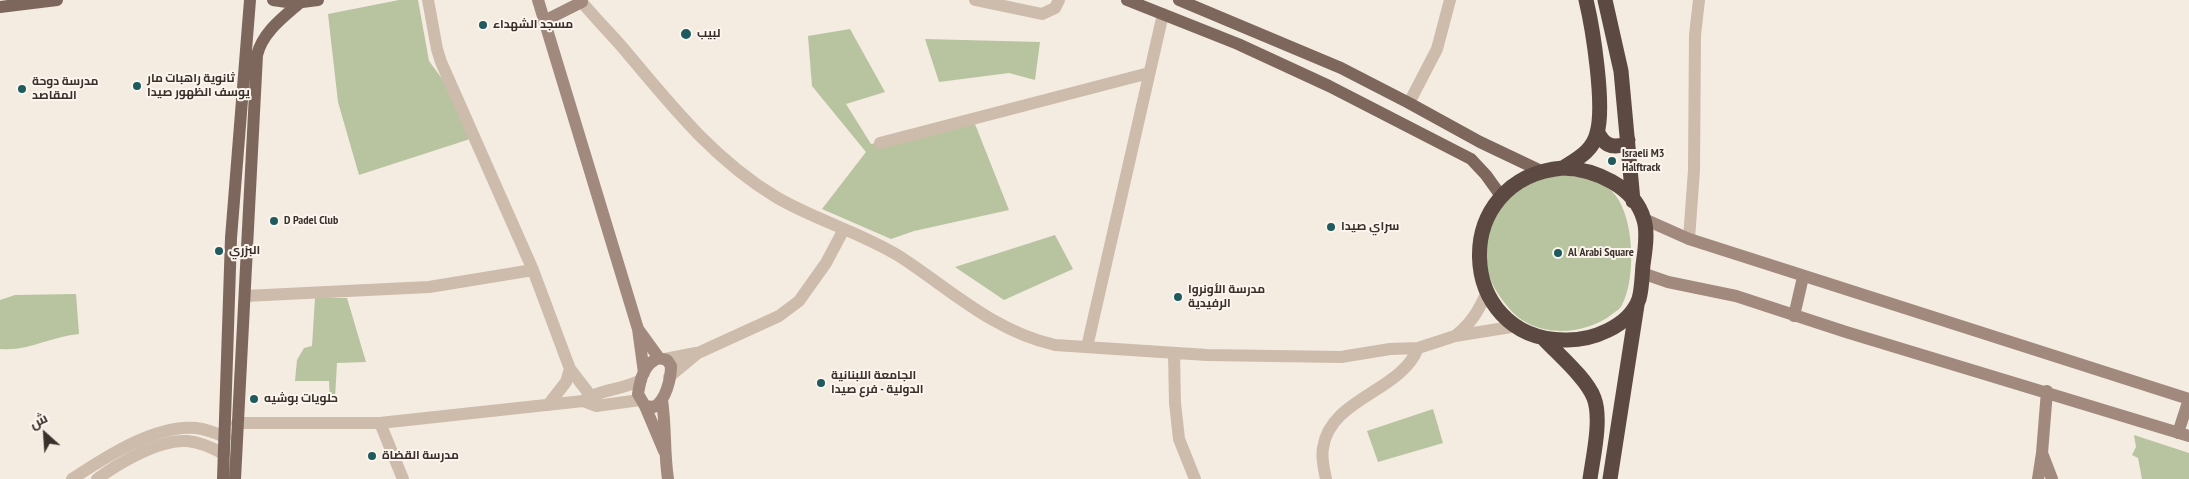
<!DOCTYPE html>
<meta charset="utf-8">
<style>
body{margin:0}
#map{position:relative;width:2189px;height:479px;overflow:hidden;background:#f4ebe1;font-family:"PT Sans Narrow",Cairo,sans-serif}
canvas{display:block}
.north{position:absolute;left:20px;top:409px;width:50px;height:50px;-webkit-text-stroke:4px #fbf5ee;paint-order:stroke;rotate:334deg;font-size:14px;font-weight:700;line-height:20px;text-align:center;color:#3b302b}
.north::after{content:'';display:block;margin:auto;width:18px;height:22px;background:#3b302b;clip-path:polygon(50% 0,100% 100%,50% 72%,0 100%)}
</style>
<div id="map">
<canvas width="2189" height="479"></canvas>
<div class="north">ش</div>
</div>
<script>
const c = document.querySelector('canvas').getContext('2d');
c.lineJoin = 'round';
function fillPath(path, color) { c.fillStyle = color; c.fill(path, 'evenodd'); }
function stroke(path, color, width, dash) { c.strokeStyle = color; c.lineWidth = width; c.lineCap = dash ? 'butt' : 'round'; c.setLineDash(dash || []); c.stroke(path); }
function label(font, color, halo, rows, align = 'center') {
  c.font = font + ' "PT Sans Narrow",Cairo,sans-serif'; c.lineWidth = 4; c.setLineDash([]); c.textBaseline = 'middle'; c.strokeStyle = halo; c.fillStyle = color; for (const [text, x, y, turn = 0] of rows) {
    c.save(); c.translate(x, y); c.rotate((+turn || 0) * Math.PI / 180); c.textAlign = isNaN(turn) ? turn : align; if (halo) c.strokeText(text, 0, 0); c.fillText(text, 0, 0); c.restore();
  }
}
fillPath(new Path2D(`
 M 399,0 L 418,0 L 429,61 L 443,80 L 470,139 L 359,175 L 338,102 L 328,14 Z
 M 850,29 L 885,92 L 846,104 L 871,144 L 975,124 L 1009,210 L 914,231 L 891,239 L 822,209 L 866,152 L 812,86 L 808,36 Z
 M 925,39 L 1040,42 L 1035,80 L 1009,73 L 939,82 Z
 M 1557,175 C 1574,176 1593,177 1608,188 C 1635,207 1637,278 1622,305 C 1620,309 1615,312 1611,315 C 1582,337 1532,338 1508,307 C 1498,295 1490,283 1487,267 C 1481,234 1501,196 1531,182 C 1539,179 1549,177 1557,175 Z
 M 1055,235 L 1073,269 L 1004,300 L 955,267 Z
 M 76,294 L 79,334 C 52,336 27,352 0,349 L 0,300 L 15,295 Z
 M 315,298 L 347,298 L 366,362 L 337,363 L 335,398 L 330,399 L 329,381 L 295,381 L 297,360 L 304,348 L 312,346 Z
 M 1433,409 L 1443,443 L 1378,462 L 1367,431 Z
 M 2134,435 L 2189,453 L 2189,479 L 2142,479 L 2138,458 L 2132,455 L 2136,447 Z`), '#b8c4a0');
stroke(new Path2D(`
 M 428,0 L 437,49 L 441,62 L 533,270 L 570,369 L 590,395
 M 580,0 C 594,17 609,32 623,48 C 670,104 713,159 776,197 C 815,220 860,232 899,256 C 950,289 993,331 1055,345 L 1207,355 L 1341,357 L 1390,349 L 1418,348 L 1455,336 L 1517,326
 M 975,0 L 1042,14 L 1055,8 L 1059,0
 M 1409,103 L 1437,49 L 1450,0
 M 880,143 L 1149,73
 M 1689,239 L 1694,170 L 1695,35 L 1699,0
 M 245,296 L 429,287 L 533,270
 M 1455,336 C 1471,324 1479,310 1487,292
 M 1087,347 L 1163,14
 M 1174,353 L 1175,403 L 1179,439 L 1195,479
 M 665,359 L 696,353
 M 669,377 L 698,353 L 779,316 L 799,301 L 826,263 L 844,229
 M 583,401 L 596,406 L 640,400
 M 548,405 L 566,382 L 570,369
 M 237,423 L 380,423 L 583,401 C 599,389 623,390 641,380
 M 380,423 L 403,479
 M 72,479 C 104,458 155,424 196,428 C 206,429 216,433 225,437
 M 97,479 C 119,463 159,439 187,441 C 200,442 213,448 224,454
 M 1326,479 C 1324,469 1321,459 1323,448 C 1330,398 1401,392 1418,348`), '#cdbbac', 12);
stroke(new Path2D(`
 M 538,0 L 638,329 L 644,373
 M 544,21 L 582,2
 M 1644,219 L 1689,239 L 2189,399
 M 1642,273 L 1668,282 L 1736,296 L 1846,332 L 2189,436
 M 1794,316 L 1803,277
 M 638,329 L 659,358
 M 659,358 L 667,360 L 671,366 C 671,378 666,401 654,407 L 645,406 L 638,394 C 640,380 644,363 659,358 Z
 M 2047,391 L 2042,453 L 2052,479
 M 662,400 C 666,427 664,453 668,479
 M 645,406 L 664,451
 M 2178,433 L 2189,399
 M 2038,479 L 2042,453`), '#a18a7d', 12);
stroke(new Path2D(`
 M 273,0 L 294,3 L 318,0
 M 1127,0 L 1238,44 L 1329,86 L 1471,159 L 1486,175 L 1501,196
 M 1179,0 L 1341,68 L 1409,103 L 1480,142 L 1541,171
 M 0,7 L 57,0
 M 223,479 L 231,238 L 250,0
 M 235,479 L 257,55 C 263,31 285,16 303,0`), '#7d675c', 12);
stroke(new Path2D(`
 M 1605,0 L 1621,71 L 1633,201
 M 1598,133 C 1604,144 1610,148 1623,145 L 1628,140
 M 1563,168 C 1594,169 1635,186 1644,220 C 1648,233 1645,251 1643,265 C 1642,275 1642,289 1639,299 C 1629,327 1591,341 1564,340 C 1455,339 1448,178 1563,168 Z
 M 1563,168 C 1577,159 1593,151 1597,133 C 1605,106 1593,29 1586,0
 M 1544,339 C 1559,355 1587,379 1594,398 C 1602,419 1593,457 1590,479
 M 1610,479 L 1637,305`), '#5c4a42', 15);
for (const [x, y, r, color] of [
 [483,25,5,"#1f5a5e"],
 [686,34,6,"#1f5a5e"],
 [137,86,5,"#1f5a5e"],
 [22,89,5,"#1f5a5e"],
 [1612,161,5,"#1f5a5e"],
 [274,221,5,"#1f5a5e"],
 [1331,227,5,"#1f5a5e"],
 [219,251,5,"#1f5a5e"],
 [1558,253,5,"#1f5a5e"],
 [1178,297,5,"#1f5a5e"],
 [821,383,5,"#1f5a5e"],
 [254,399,5,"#1f5a5e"],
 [372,456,5,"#1f5a5e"]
]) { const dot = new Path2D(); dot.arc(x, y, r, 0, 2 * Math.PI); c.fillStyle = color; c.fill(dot); stroke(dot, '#fbf5ee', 2); }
label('bold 12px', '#3b302b', '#fbf5ee', [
 ["مسجد الشهداء",493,25],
 ["لبيب",697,34],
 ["ثانوية راهبات مار",147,79],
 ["يوسف الظهور صيدا",147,93],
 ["مدرسة دوحة",32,82],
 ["المقاصد",32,96],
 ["Israeli M3",1622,154],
 ["Halftrack",1622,168],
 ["D Padel Club",284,221],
 ["سراي صيدا",1341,227],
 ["البزري",229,251],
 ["Al Arabi Square",1568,253],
 ["مدرسة الأونروا",1188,290],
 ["الرفيدية",1188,304],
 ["الجامعة اللبنانية",831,376],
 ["الدولية - فرع صيدا",831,390],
 ["حلويات بوشيه",264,399],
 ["مدرسة القضاة",382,456]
], 'left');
</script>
